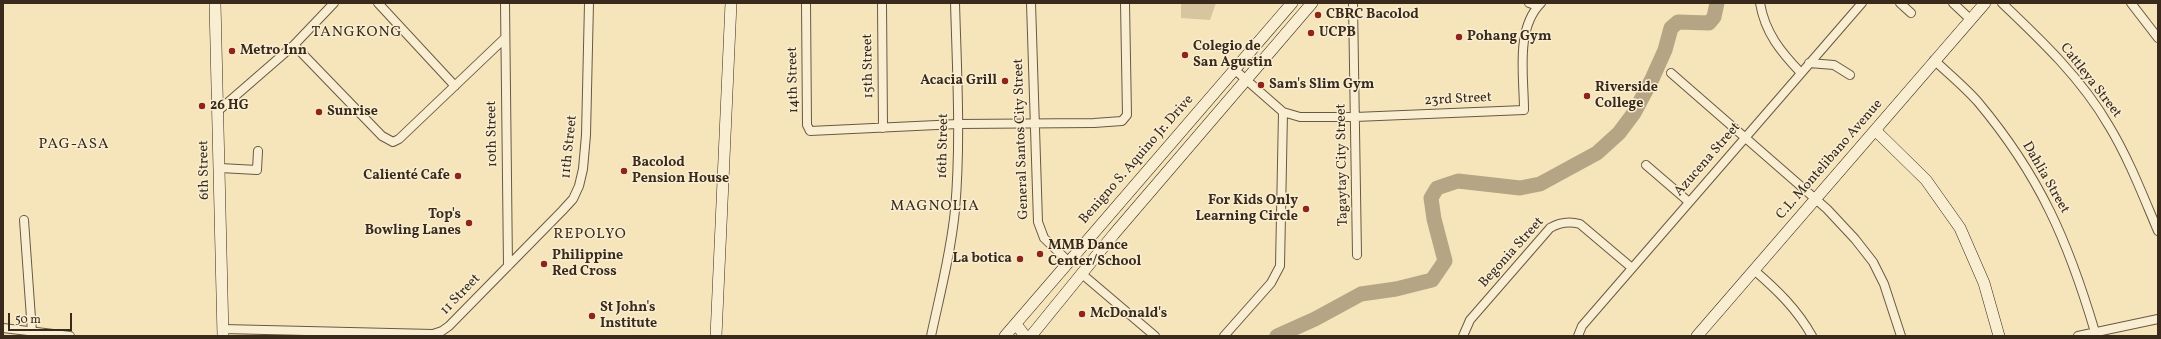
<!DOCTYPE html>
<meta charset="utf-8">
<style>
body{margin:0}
#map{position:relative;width:2161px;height:339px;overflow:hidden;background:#f6e5ba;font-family:Vollkorn,serif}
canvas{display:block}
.frame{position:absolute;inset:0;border:4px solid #392a1b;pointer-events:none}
.scale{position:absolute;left:8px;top:313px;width:64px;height:18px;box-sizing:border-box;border:2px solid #392a1b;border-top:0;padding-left:5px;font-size:12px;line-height:14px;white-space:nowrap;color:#392a1b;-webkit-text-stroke:3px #f9eed2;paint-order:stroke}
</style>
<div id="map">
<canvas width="2161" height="339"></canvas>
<div class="frame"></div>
<div class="scale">50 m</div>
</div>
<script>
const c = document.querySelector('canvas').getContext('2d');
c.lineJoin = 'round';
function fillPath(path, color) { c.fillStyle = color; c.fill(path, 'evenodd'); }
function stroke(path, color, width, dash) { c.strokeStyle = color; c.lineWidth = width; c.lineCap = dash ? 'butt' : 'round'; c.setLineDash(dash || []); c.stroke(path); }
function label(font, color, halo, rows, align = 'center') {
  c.font = font + ' Vollkorn,serif'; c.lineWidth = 3; c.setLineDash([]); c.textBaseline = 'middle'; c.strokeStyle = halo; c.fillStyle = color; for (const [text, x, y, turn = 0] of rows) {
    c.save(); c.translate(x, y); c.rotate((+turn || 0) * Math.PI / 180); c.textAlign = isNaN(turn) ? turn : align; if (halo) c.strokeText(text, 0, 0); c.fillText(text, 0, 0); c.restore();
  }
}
fillPath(new Path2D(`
 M 1181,3 L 1216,3 L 1210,20 L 1181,18 Z`), '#d6c59f');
stroke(new Path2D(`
 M 1277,336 L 1315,319 L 1361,294 L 1396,289 L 1432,280 L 1445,261 L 1434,219 L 1431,198 L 1437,188 L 1458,181 L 1520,188 L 1540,184 L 1597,153 L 1619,133 L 1634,113 L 1652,79 L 1665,50 L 1671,28 L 1678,22 L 1709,23 L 1714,17 L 1717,3`), '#b6a584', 15);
const street = new Path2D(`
 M 378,3 L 455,86
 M 505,3 L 508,266
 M 806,3 L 807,125 L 810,131 L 958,124 L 1094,123 L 1122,121 L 1127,115 L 1125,3
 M 882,3 L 883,128
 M 1031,3 L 1038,222 L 1044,238 L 1069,262
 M 1353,3 L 1357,255
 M 1529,3 L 1538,6
 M 1760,3 C 1765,33 1781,52 1801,73
 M 1900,3 L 1911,13
 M 1953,3 L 1970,19
 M 2002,3 C 2041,40 2082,79 2109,126 C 2129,159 2143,196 2158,231
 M 2131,3 L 2158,38
 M 294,45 L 382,136 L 393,142 L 399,139 L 505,38
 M 1934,60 C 1949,74 1965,87 1978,102 C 2040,176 2068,241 2095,332
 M 1809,63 L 1834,65 L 1850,75
 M 1235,70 L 1283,112 L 1300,117 L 1355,117 L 1524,110 C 1524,76 1515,29 1541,3
 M 1671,73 L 1827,209 L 1855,239 L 1873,262 L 1884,284 L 1901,336
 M 218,111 L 294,45 L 334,3
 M 1646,165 L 1689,202
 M 220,168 L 257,170 L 258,151
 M 24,220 L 32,332
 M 1754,270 C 1777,290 1797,309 1812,336
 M 1082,274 L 1155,336
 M 3,328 L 70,336
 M 223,329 L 433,334 L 442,331 L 449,326 L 562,211 L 573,199 L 579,186 L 583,169 L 586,135 L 589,3
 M 931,336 C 940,294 951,252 955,210 C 961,142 957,72 955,3
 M 1224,336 L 1271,283 L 1280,266 L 1283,112
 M 1463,336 L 1470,320 L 1550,228 C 1560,222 1569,221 1580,224 L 1632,268
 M 1578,336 L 1582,326 L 1862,3
 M 2078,336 L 2158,319`);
const secondary = new Path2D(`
 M 215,3 L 223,336
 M 1876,131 L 1926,180 L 1960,228 L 1984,283 L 1999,336
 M 1016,324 L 1025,336
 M 716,336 L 731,3
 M 1005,336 L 1292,3
 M 1031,336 L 1114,234 L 1312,3
 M 1697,336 L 1985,3`);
stroke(street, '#685943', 10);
stroke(secondary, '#392a1b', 12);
stroke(street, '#f9eed2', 8);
stroke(secondary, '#f9eed2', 11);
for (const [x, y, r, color] of [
 [1318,15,4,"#8f2418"],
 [1311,33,4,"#8f2418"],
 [1459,37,4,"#8f2418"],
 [232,51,4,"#8f2418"],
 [1185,55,4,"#8f2418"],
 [1005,81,4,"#8f2418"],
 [1261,85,4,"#8f2418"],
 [1587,96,4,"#8f2418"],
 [202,106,4,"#8f2418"],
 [319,112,4,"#8f2418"],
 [624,171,4,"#8f2418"],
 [458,176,4,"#8f2418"],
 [1306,209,4,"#8f2418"],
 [469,223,4,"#8f2418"],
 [1040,254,4,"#8f2418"],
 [1020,259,4,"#8f2418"],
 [544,264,4,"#8f2418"],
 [1082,314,4,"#8f2418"],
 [592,316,4,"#8f2418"]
]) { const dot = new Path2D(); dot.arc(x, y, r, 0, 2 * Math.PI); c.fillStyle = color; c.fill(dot); stroke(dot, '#f9eed2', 1.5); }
label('bold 14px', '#392a1b', '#f9eed2', [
 ["CBRC Bacolod",1326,15],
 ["UCPB",1319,33],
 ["Pohang Gym",1467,37],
 ["Colegio de",1193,47],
 ["San Agustin",1193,63],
 ["Metro Inn",240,51],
 ["Acacia Grill",997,81,"right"],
 ["Sam's Slim Gym",1269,85],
 ["Riverside",1595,88],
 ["College",1595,104],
 ["26 HG",210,106],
 ["Sunrise",327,112],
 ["Bacolod",632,163],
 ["Pension House",632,179],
 ["Calienté Cafe",450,176,"right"],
 ["For Kids Only",1298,201,"right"],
 ["Learning Circle",1298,217,"right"],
 ["Top's",461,215,"right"],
 ["Bowling Lanes",461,231,"right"],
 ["MMB Dance",1048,246],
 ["Center/School",1048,262],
 ["Philippine",552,256],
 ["Red Cross",552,272],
 ["La botica",1012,259,"right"],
 ["St John's",600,308],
 ["Institute",600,324],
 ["McDonald's",1090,314]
], 'left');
label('14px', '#392a1b', '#f9eed2', [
 ["15th Street",869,66,-91],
 ["14th Street",794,80,-91],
 ["Cattleya Street",2090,81,52],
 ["23rd Street",1458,100,-3],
 ["10th Street",493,134,-91],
 ["General Santos City Street",1022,139,-92],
 ["16th Street",944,146,-89],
 ["11th Street",570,147,-84],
 ["Benigno S. Aquino Jr. Drive",1137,160,-49],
 ["Azucena Street",1708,160,-49],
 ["C.L. Montelibano Avenue",1830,160,-49],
 ["Tagaytay City Street",1343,165,-91],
 ["6th Street",205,170,-91],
 ["Dahlia Street",2045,178,60],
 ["Begonia Street",1512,253,-48],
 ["11 Street",461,295,-46]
]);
c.letterSpacing = '1px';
label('15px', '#392a1b', '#f9eed2', [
 ["TANGKONG",357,33],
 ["PAG-ASA",74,145],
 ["MAGNOLIA",935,207],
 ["REPOLYO",590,235]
]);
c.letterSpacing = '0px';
</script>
